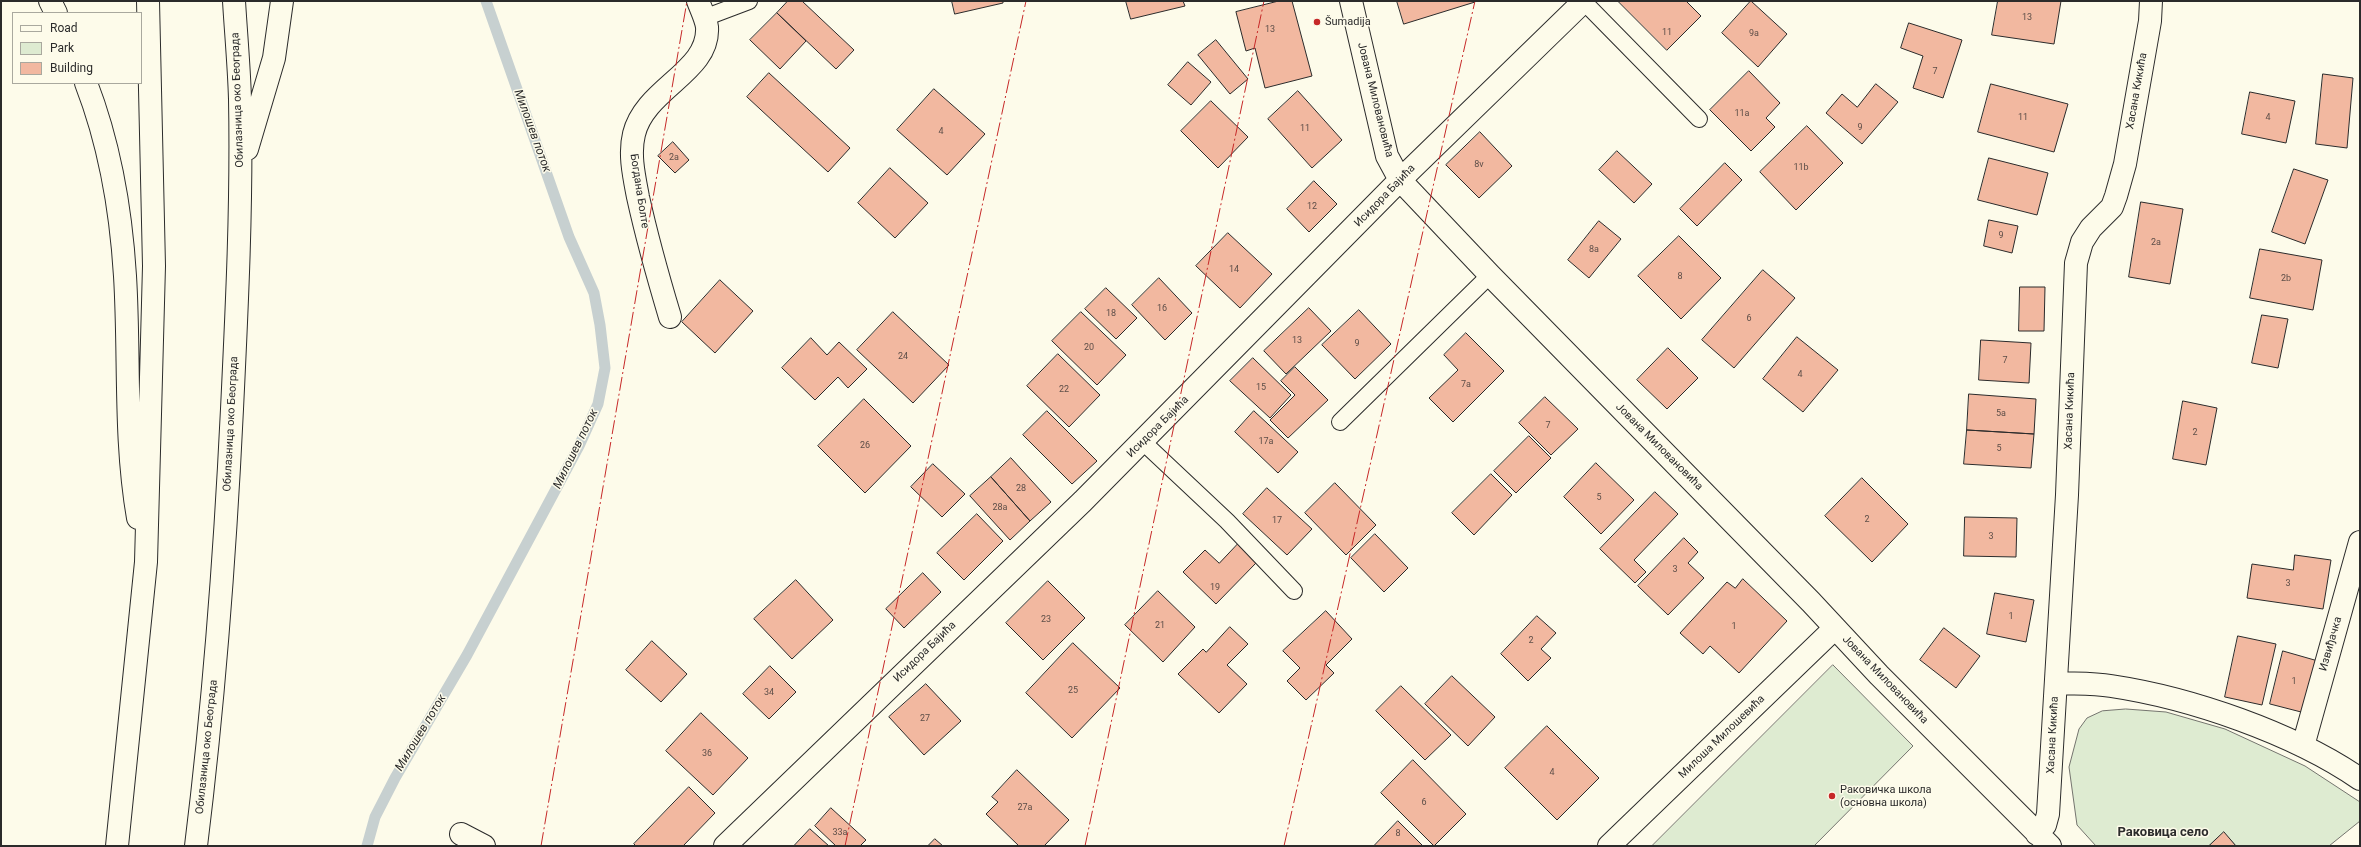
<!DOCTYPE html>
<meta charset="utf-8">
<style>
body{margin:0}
#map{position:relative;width:2361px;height:847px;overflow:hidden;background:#fdfbea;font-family:Roboto,sans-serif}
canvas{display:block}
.frame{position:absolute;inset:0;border:2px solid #2b2b2b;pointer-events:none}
.legend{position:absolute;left:12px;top:12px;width:130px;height:72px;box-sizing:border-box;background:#fdfbea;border:1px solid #a9a89e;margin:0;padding:5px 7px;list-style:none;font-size:12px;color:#2b2b2b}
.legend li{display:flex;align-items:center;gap:8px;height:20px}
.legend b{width:20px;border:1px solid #a9a89e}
</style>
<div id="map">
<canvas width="2361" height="847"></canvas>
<div class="frame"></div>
<ul class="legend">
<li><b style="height:5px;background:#fdfbea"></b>Road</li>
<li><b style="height:11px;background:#deebd1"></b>Park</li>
<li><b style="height:11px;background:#f2b8a0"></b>Building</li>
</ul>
</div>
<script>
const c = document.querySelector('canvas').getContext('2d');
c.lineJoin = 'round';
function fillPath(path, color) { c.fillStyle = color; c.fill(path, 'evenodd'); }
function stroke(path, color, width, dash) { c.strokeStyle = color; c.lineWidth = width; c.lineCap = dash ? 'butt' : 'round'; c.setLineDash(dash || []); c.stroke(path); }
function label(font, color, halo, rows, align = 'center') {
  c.font = font + ' Roboto,sans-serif'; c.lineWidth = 3; c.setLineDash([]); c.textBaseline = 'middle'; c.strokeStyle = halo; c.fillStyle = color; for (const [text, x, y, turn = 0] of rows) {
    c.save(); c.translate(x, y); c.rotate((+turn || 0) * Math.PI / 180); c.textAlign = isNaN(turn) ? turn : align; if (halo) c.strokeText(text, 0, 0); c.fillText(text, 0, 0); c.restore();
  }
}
const green = new Path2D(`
 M 1833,665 L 1913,746 L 1814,846 L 1652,846 Z
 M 2126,709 L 2166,712 L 2225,729 L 2305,766 L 2360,802 L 2360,821 L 2329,846 L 2236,846 L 2224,833 L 2209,846 L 2096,846 L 2077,825 L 2069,767 L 2079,729 L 2087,718 L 2102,711 Z`);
fillPath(green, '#deebd1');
stroke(green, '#74746e', 1);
stroke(new Path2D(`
 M 367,846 L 375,817 L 395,778 L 467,655 L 579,446 L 598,404 L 605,368 L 600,325 L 594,293 L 569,237 L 486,1`), '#c7d0d0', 11);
const building = new Path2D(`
 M 788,1 L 802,1 L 854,50 L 836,69 L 777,13 Z
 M 952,1 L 1003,1 L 1003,3 L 955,14 Z
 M 1126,1 L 1183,1 L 1185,6 L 1131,19 Z
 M 1279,1 L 1292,1 L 1312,76 L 1265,88 L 1255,48 L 1246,51 L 1236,12 Z
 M 1397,1 L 1474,1 L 1475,2 L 1404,24 Z
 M 1618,1 L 1686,1 L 1701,16 L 1667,50 Z
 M 1751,1 L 1787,34 L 1758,67 L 1722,33 Z
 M 1998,1 L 2061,1 L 2054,44 L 1992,35 Z
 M 777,13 L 806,41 L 780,69 L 750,40 Z
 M 1909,23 L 1962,40 L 1943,98 L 1913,88 L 1923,56 L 1901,48 Z
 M 1216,40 L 1248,79 L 1230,94 L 1198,55 Z
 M 1188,62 L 1211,82 L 1191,105 L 1168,85 Z
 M 1749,71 L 1780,103 L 1766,118 L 1775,127 L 1751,151 L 1710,110 Z
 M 769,73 L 850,148 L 828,172 L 747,97 Z
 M 2323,74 L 2353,78 L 2347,148 L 2316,144 Z
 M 1876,84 L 1898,102 L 1862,144 L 1826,113 L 1842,94 L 1857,107 Z
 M 1991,84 L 2068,104 L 2054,152 L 1978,132 Z
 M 934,89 L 985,134 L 947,175 L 897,130 Z
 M 1298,91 L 1342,140 L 1312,168 L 1268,119 Z
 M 2250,92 L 2295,101 L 2286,143 L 2242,134 Z
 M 1211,101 L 1248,137 L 1218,168 L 1181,131 Z
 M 1807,126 L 1843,163 L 1796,210 L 1760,172 Z
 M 1480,132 L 1512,166 L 1479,198 L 1446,165 Z
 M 673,142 L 689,160 L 675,173 L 658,156 Z
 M 1617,151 L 1652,184 L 1634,203 L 1599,170 Z
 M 1989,158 L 2048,173 L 2037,215 L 1978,200 Z
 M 1725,163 L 1742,180 L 1697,226 L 1680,209 Z
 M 890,168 L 928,203 L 895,238 L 858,203 Z
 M 2294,169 L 2328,180 L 2305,244 L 2272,232 Z
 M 1314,181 L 1337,204 L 1309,232 L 1287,209 Z
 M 2141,202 L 2183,209 L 2170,284 L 2129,277 Z
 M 1989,220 L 2018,226 L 2012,253 L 1984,246 Z
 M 1599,221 L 1621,239 L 1589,278 L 1568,260 Z
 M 1228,233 L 1272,274 L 1240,308 L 1196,266 Z
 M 1679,236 L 1721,278 L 1681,319 L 1638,276 Z
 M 2260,249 L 2322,260 L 2313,310 L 2250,298 Z
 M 1763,270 L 1795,298 L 1734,368 L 1702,340 Z
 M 1159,278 L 1192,313 L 1165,340 L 1132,305 Z
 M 720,280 L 753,311 L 715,353 L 682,322 Z
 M 2020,287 L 2045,287 L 2044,331 L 2019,331 Z
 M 1106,288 L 1137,318 L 1116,339 L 1085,309 Z
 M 1309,308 L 1331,331 L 1286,374 L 1264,351 Z
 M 1359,310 L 1391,344 L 1355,379 L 1322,345 Z
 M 893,312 L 949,365 L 913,403 L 857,350 Z
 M 1081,312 L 1126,355 L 1097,385 L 1052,341 Z
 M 2262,315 L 2288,319 L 2278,368 L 2252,363 Z
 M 1466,333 L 1504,371 L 1453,422 L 1429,398 L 1458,370 L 1444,355 Z
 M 1797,337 L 1838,370 L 1803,412 L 1763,379 Z
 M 811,338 L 827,355 L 839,342 L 867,369 L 848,388 L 838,377 L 815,400 L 782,368 Z
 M 1981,340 L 2031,343 L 2029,383 L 1979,380 Z
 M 1668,348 L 1698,378 L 1667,409 L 1637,380 Z
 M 1058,354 L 1100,395 L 1069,427 L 1027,386 Z
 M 1253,358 L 1291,395 L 1270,418 L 1230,381 Z
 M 1295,367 L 1328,400 L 1288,438 L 1270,420 L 1295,395 L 1281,381 Z
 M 1969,394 L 2036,399 L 2034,434 L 1967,430 Z
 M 1545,397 L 1578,429 L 1551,455 L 1519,423 Z
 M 864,399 L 911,446 L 865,493 L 818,446 Z
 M 2183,401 L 2217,408 L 2206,465 L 2173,459 Z
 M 1047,411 L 1097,461 L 1072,484 L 1023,435 Z
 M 1254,411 L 1298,452 L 1278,473 L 1235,432 Z
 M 1967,430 L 2034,434 L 2031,468 L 1964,464 Z
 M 1529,436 L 1551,458 L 1516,493 L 1494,471 Z
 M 1011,458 L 1051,502 L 1030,521 L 991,477 Z
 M 1596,463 L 1634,500 L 1601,534 L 1564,497 Z
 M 933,464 L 965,494 L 942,517 L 911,487 Z
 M 1491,474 L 1512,495 L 1474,535 L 1452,513 Z
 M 991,477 L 1030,521 L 1010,540 L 970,496 Z
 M 1862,478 L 1908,524 L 1872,562 L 1825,516 Z
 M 1335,483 L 1376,525 L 1346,555 L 1305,513 Z
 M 1267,488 L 1312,529 L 1287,555 L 1243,514 Z
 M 1655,492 L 1678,514 L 1634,560 L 1646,572 L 1635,583 L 1600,549 Z
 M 977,514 L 1003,541 L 964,580 L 937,553 Z
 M 1965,517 L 2017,518 L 2016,557 L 1964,556 Z
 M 1375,534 L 1408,568 L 1384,592 L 1351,558 Z
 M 1684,538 L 1698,552 L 1688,563 L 1704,578 L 1668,615 L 1638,586 Z
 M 1238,544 L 1256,563 L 1216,604 L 1183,572 L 1205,550 L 1219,563 Z
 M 2295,555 L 2331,560 L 2323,609 L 2247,598 L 2252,564 L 2293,570 Z
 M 923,573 L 941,592 L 904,628 L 886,609 Z
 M 1743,579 L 1787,621 L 1739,673 L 1710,646 L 1703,654 L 1680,633 L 1727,582 L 1735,588 Z
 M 796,580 L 833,620 L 792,659 L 754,619 Z
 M 1048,581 L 1085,618 L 1043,660 L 1006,623 Z
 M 1158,591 L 1195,627 L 1163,662 L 1125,625 Z
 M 1995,593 L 2034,600 L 2026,642 L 1987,634 Z
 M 1326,611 L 1352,639 L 1326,665 L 1334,673 L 1306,700 L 1287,681 L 1300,668 L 1283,651 Z
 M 1537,616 L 1556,633 L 1541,649 L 1551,658 L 1528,681 L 1501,654 Z
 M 1230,627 L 1248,644 L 1227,665 L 1247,684 L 1219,713 L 1178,674 L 1203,649 L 1206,652 Z
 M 1944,628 L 1980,656 L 1956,688 L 1920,660 Z
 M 2238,636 L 2276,644 L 2262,705 L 2225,697 Z
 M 652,641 L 687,674 L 661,702 L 626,670 Z
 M 1073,643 L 1120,688 L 1072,738 L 1026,693 Z
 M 2283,651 L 2318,661 L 2305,713 L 2270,704 Z
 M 770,666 L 796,692 L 769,719 L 743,694 Z
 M 1452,676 L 1495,717 L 1468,746 L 1425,704 Z
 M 926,684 L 961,721 L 924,755 L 889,717 Z
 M 1401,686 L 1451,735 L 1425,760 L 1376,711 Z
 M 701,713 L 748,758 L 713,795 L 666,751 Z
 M 1547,726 L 1599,778 L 1557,820 L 1505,768 Z
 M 1413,760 L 1466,814 L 1434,846 L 1381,793 Z
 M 1017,770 L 1069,820 L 1044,846 L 1019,846 L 986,814 L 998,802 L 992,797 Z
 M 689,787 L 715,813 L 683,846 L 636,846 L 634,844 Z
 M 831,808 L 866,840 L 860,846 L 836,846 L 815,826 Z
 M 1398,821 L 1423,846 L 1374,846 Z
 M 810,829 L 829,846 L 794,846 Z
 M 2224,832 L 2236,846 L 2209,846 Z
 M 935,839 L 943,846 L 928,846 Z`);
fillPath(building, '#f2b8a0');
stroke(building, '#2b2b2b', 1);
const service = new Path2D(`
 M 1584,2 L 1699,119
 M 704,18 L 749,1
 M 1340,422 L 1490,275
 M 1143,442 L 1227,521 L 1294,591`);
const minor = new Path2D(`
 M 1351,1 L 1387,156 L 1400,180 L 1490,275 L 1811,602 L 1879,675 L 2050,846
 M 670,317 C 658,277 647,238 638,197 C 634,176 629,154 634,134 C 645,88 710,72 707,27 C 706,19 701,9 698,1
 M 2056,683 C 2074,684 2093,683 2111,686 C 2191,698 2293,733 2360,779
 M 2303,746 L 2360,542
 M 461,834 L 484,846
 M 2037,834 L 2045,825 L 2048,814 L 2067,495 L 2076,263 L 2082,242 L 2091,228 L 2112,207 L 2116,196 L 2125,164 L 2150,21 L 2151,1
 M 725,846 L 1083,501 L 1400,180 L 1584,1
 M 1609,846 L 1835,628`);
const motorway = new Path2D(`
 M 50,1 L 56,13
 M 86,83 C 110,145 121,210 125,276 C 130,357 124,437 138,518
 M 247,149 L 274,58 L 282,1
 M 117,846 L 146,562 L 154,266 L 148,1
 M 196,846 C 214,701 225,555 232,409 C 237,306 242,202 240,99 C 239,66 236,34 234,1`);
stroke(service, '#2b2b2b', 18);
stroke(minor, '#2b2b2b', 24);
stroke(motorway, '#2b2b2b', 24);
stroke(service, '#fdfbea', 16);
stroke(minor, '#fdfbea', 22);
stroke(motorway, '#fdfbea', 22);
stroke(new Path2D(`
 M 541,846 L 687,1
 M 845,846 L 1026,1
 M 1085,846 L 1264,1
 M 1284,846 L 1475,1`), '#c62828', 1, [14, 3, 2, 3]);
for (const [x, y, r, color] of [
 [1317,22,4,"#c62828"],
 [1832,796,4,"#c62828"]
]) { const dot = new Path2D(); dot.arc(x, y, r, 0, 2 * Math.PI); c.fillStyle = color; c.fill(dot); stroke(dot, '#fdfbea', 1.5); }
label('9px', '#5d4e48', null, [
 ["13",2027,18],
 ["13",1270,30],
 ["11",1667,33],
 ["9a",1754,34],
 ["7",1935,72],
 ["11a",1742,114],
 ["11",2023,118],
 ["4",2268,118],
 ["9",1860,128],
 ["11",1305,129],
 ["4",941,132],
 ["2a",674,158],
 ["8v",1479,165],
 ["11b",1801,168],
 ["12",1312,207],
 ["9",2001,236],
 ["2a",2156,243],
 ["8a",1594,250],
 ["14",1234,270],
 ["8",1680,277],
 ["2b",2286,279],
 ["16",1162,309],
 ["18",1111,314],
 ["6",1749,319],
 ["13",1297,341],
 ["9",1357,344],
 ["20",1089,348],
 ["24",903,357],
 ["7",2005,361],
 ["4",1800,375],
 ["7a",1466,385],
 ["15",1261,388],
 ["22",1064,390],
 ["5a",2001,414],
 ["7",1548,426],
 ["2",2195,433],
 ["17a",1266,442],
 ["26",865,446],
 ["5",1999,449],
 ["28",1021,489],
 ["5",1599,498],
 ["28a",1000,508],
 ["2",1867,520],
 ["17",1277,521],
 ["3",1991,537],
 ["3",1675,570],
 ["3",2288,584],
 ["19",1215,588],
 ["1",2011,617],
 ["23",1046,620],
 ["21",1160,626],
 ["1",1734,627],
 ["2",1531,641],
 ["1",2294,682],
 ["25",1073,691],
 ["34",769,693],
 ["27",925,719],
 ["36",707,754],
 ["4",1552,773],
 ["6",1424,803],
 ["27a",1025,808],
 ["33a",840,833],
 ["8",1398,834]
]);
label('11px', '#2b2b2b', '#fdfbea', [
 ["Šumadija",1325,22],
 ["Раковичка школа",1840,790],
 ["(основна школа)",1840,803]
], 'left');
label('11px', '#2b2b2b', '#fdfbea', [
 ["Хасана Кикића",2137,91,-80],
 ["Обилазница око Београда",238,100,-92],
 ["Јована Миловановића",1375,100,76],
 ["Богдана Болте",639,191,81],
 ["Исидора Бајића",1385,196,-46],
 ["Хасана Кикића",2070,411,-88],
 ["Обилазница око Београда",231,424,-87],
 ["Исидора Бајића",1158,427,-45],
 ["Јована Миловановића",1659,447,45],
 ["Извиђачка",2331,644,-74],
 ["Исидора Бајића",925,652,-44],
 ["Јована Миловановића",1885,680,46],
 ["Хасана Кикића",2053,735,-87],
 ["Милоша Милошевића",1722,737,-44],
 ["Обилазница око Београда",207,747,-84]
]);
label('italic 12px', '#2b2b2b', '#fdfbea', [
 ["Милошев поток",532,131,70],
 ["Милошев поток",576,449,-64],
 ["Милошев поток",421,733,-59]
]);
label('bold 13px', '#2b2b2b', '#fdfbea', [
 ["Раковица село",2163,833]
]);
</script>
